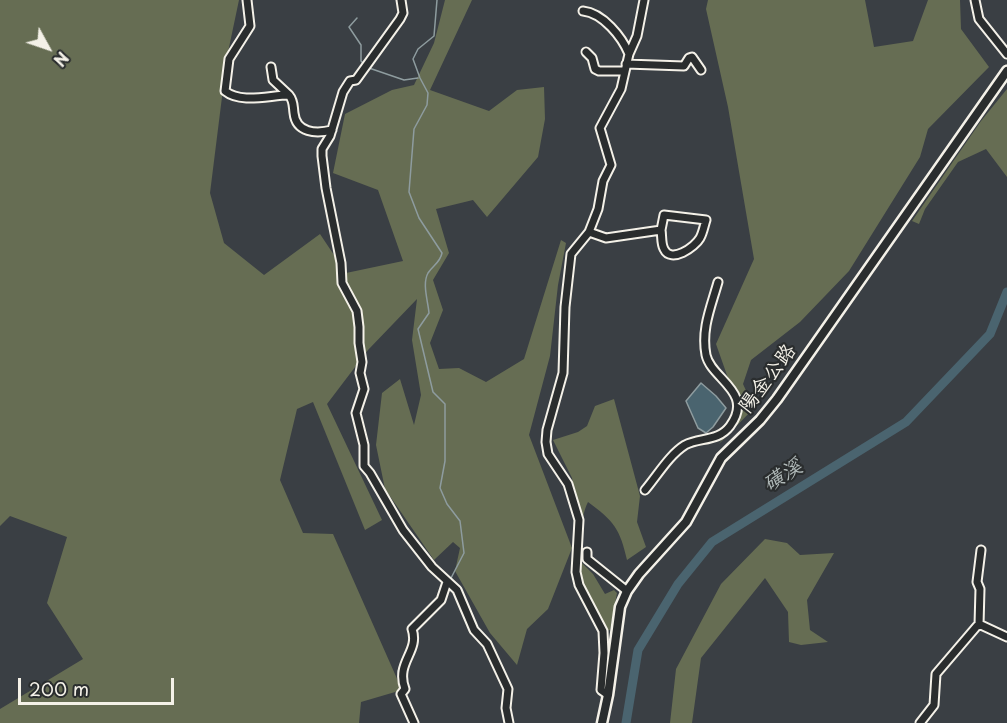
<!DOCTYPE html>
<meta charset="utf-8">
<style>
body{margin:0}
#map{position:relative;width:1007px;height:723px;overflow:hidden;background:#3a3f44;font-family:"Playpen Sans",sans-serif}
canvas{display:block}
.north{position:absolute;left:18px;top:18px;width:60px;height:60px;-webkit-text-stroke:4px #2a2d2e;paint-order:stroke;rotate:130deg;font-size:16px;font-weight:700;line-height:24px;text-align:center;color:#f4f1e8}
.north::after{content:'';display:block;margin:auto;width:21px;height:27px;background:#f4f1e8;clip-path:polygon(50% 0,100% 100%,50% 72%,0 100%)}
.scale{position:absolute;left:18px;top:678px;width:156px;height:27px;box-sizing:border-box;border:3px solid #f4f1e8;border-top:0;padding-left:8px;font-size:18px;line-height:21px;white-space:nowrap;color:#f4f1e8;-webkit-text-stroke:4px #2a2d2e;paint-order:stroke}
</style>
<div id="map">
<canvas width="1007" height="723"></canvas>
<div class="north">N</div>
<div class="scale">200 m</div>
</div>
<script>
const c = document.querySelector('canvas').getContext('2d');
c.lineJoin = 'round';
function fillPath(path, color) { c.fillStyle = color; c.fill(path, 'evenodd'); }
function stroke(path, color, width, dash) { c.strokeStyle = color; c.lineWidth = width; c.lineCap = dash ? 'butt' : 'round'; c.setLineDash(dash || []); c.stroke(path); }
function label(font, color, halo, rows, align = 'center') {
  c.font = font + ' "Playpen Sans","LXGW WenKai TC",sans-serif'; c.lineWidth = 4.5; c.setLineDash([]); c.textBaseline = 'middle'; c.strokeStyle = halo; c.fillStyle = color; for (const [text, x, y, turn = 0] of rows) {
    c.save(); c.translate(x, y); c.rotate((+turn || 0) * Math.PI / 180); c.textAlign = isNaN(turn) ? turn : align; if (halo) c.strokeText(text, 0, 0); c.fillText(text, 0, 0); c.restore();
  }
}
fillPath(new Path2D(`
 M 0,0 L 239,0 L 227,57 L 210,193 L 224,243 L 264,275 L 320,234 L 346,273 L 403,261 L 378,190 L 333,173 L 345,114 L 392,90 L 414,85 L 434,43 L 445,0 L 472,0 L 430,90 L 489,111 L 517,90 L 544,87 L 545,119 L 538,157 L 487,217 L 473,200 L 436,209 L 449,253 L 433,280 L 443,310 L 430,343 L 439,369 L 459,368 L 486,382 L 524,359 L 561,240 L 566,243 L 558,285 L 550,356 L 529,435 L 572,548 L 548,609 L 527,629 L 517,665 L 490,633 L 455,571 L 460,548 L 453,542 L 434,560 L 385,489 L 376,445 L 382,393 L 400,379 L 414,425 L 421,395 L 412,340 L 417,299 L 368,350 L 327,404 L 382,520 L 365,530 L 313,402 L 297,409 L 280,480 L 303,533 L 333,534 L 402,690 L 361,702 L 359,723 L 0,723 L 0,709 L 83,659 L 47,603 L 67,537 L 10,516 L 0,526 Z
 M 708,0 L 865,0 L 874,47 L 913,41 L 928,0 L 960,0 L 961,29 L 989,67 L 928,129 L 920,157 L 849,271 L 800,322 L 751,360 L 743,384 L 754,408 L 719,444 L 740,412 L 716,344 L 754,259 L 728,107 L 706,9 Z
 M 1007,89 L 1007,177 L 986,149 L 958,162 L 925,209 L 919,224 L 912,221 L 981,121 Z
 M 614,399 L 640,496 L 637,522 L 646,547 L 627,560 C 620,529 614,521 588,502 C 579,519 583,542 580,561 L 593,574 L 605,594 L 614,590 L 617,593 L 610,630 L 606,631 L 586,588 L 578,579 L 577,508 L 572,478 L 553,440 L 578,432 L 587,426 L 595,406 Z
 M 765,539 L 787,543 L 800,555 L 834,553 L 807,600 L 810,630 L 828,642 L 801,645 L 789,642 L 788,612 L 765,578 L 701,658 L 692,723 L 670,723 L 676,669 L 721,584 Z`), '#666d53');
const water = new Path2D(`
 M 701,383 L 716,396 L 726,408 L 713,427 L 706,433 L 698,428 L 686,401 Z`);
fillPath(water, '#4a646f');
stroke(water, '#8e9c9f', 1.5);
stroke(new Path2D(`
 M 437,0 L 434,36 L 418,49 L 413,59 L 420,78 L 428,93 L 427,105 L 414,129 L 409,192 L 419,218 L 442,253 C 440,263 433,265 428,273 C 422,284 428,301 429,313 L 418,329 L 433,392 L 445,404 L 445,461 L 440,488 L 447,504 L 460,521 L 464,553 L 450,580
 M 357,18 L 349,27 L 361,45 L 361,61 L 365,65
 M 369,68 L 404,80 L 418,78
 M 416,631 L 422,623
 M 401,684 L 398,671 L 401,665`), '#8e9c9f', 1.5);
stroke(new Path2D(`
 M 626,723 L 638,650 L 678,584 L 712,542 L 906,422 L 990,334 L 1007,292`), '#4a646f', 9);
const minor = new Path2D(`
 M 247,0 L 250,26 L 229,59 L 225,91 C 241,104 270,95 289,95 C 294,101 293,106 294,113 C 296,133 316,134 332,130
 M 401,0 L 403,13 L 400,19 L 356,80 L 350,81 L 343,92 L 330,136 L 322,149 L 322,156 L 326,188 L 341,263 L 342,283 L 357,311 L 359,327 L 359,343 L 362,362 L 360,373 L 364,389 L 356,413 L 364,445 L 364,466 L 370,473 L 403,530 L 432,567 L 457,590 L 474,630 L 487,644 L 508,689 L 506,708 L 509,723
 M 975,0 L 979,19 L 1007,54
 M 583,11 C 603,13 622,37 629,54
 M 586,52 L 592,58 L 595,69 L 599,71 L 625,71
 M 626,64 L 684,66 L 689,58 L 692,57 L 701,70
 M 271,67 L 273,80 L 289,95
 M 589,232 L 606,238 L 661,230 L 664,215 L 706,220 C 704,226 703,233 700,238 C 695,247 671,264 664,249 C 661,244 662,235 661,230
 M 645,490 C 657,476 669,455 685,445 C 700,437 718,442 730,426 C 755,392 711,379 706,355 C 701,329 711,307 718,282
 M 587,552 L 587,559 L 627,591
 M 979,625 L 980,589 L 977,582 L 981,550
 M 608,695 L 601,690 L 604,653 L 603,631 L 579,585 L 576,572 L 579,520 L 568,484 L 548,454 L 546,442 L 547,430 L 563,373 L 565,307 L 571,254 L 589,232 L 598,209 L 603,181 L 611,165 L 600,128 L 621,89 L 629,54 L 637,36 L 644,0
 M 414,723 L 401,694 L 405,689 C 395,662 420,652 412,629 L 441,600 L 447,582
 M 920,723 L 934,705 L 936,674 L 977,626 L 981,625 L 1007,637`);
const major = new Path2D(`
 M 602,723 L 608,695 L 620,607 L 627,591 L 639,574 L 686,522 L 721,458 L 760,420 L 777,399 L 1007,71`);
stroke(minor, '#f4f1e8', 11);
stroke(major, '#f4f1e8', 13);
stroke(minor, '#2a2d2e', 7);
stroke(major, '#2a2d2e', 8);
label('20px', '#f4f1e8', '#2a2d2e', [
 ["陽金公路",768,379,-53]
]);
label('italic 21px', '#b0b9b8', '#2a2d2e', [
 ["磺溪",783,476,-32]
]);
</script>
